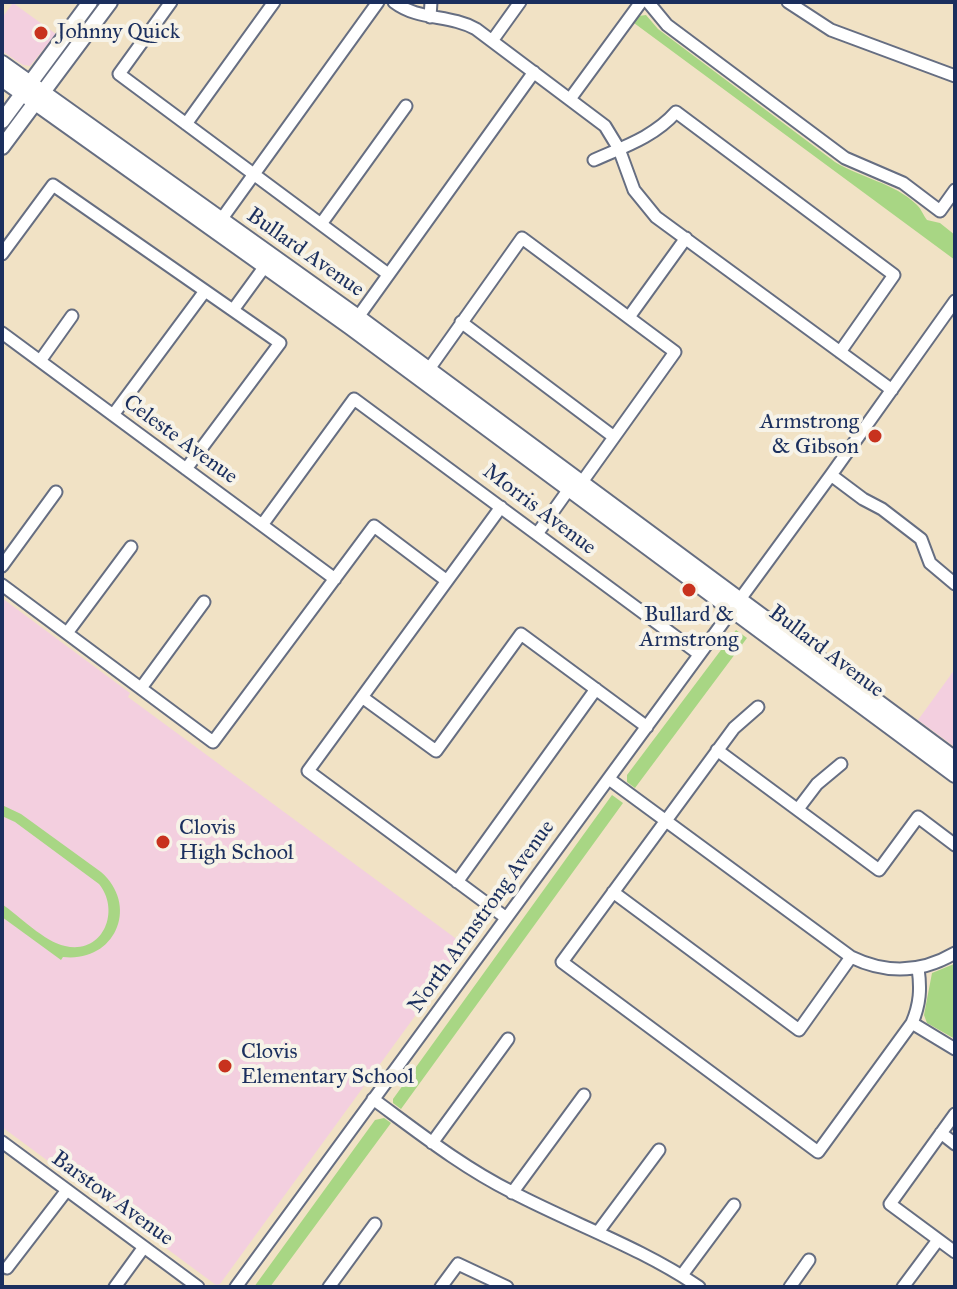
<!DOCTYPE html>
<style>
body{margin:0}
#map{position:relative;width:957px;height:1289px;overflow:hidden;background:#f1e2c5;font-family:"IM FELL Great Primer",serif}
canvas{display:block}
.frame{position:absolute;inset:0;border:4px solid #1b2f5e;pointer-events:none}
</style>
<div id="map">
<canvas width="957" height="1289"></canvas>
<div class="frame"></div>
</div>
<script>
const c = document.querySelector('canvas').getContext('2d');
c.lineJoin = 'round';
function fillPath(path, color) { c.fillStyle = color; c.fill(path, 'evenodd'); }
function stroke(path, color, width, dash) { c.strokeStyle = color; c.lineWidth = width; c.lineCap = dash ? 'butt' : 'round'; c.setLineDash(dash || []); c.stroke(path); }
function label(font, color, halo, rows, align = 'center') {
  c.font = font + ' "IM FELL Great Primer",serif'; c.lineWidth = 8; c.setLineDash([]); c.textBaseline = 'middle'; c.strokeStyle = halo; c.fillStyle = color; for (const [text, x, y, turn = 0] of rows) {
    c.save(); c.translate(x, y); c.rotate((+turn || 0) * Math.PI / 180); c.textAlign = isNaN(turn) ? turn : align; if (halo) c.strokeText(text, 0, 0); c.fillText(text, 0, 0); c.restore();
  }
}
fillPath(new Path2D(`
 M 13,3 L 56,34 L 30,66 L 23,65 L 2,51 L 2,18 Z
 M 2,598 L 130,693 L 128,697 L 466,946 L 220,1284 L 216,1285 L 2,1127 Z
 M 955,669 L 955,747 L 918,720 Z`), '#f3cfdf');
fillPath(new Path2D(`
 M 646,15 L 658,29 L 835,162 C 861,178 894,183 916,204 C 921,208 923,215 927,220 L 940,223 L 955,235 L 955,260 L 634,23 L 639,16 Z
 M 736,630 L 747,638 L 635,788 L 627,782 L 627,775 Z
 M 612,795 L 623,803 L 401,1109 L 393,1103 L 393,1099 Z
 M 2,805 L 21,814 L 101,872 C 140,906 115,963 63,957 L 61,960 L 2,917 L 2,904 C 19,916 45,942 65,946 C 103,955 121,911 99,884 L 15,822 L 2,816 Z
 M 954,964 L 955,965 L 955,1039 L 927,1023 L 924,1015 L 932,973 Z
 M 384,1118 L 391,1123 L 270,1287 L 254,1287 L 375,1120 Z`), '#a8d684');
const minor = new Path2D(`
 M 171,2 L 119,74 L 388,274
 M 394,2 C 419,21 449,14 476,29 L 605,126 L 619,149 L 634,190 L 656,217 L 892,390
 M 648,2 L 667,25 L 845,158 L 903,183 L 940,211 L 955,190
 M 788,2 L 831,30 L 955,76
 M 430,17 L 431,2
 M 492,41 L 520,2
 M 570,99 L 641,2
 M 186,124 L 274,2
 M 594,160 C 623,147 654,137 676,112 L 894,275 L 840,352
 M 218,224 L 378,2
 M 321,224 L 406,106
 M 2,254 L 53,185 L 280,343 L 186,469
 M 233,310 L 268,262
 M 629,317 L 686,238
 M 461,322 L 614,437
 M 353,324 L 534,72
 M 2,333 L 335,579
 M 40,361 L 72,316
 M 429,369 L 522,238 L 675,352 L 582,482
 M 113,415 L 205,291
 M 831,475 L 863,499 L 882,509 L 921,539 L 930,563 L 955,584
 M 501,507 L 308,771 L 505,917
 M 262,525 L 354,399 L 699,654
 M 537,534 L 569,489
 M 2,566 L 56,492
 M 2,585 L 213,742 L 374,526 L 447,581
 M 67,633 L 131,547
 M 141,688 L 204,602
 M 362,697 L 436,751 L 521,634 L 647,727
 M 758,707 L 734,728 L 562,962 L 818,1152 L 912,1023 C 920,1004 921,989 918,968
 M 717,750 L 879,870 L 918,817 L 955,845
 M 609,779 L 851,957 C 886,974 921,973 955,953
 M 798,809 L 817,784 L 841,764
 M 457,882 L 596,689
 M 613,892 L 799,1030 L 851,957
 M 912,1023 L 955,1049
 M 373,1099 C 418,1132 462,1167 512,1192 C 575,1225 640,1247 699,1287
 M 955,1114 L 890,1204 L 955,1252
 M 941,1133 L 955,1144
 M 2,1142 L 198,1287
 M 432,1143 L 508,1039
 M 512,1193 L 584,1095
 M 598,1232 L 659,1150
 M 7,1268 L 67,1190
 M 682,1275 L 734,1205
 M 115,1287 L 144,1247
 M 236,1287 L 831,475 L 955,301
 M 329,1287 L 375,1224
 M 441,1287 L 458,1264 L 507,1287
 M 790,1287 L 809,1260
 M 903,1287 L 938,1240`);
const major = new Path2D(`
 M 2,63 L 358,317 L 955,759
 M 2,79 L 350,327 L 955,775
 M 2,121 L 90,2
 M 2,147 L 110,2`);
stroke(minor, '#666e82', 15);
stroke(major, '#666e82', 18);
stroke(minor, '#fff', 11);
stroke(major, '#fff', 14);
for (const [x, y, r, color] of [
 [41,33,8,"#c8321e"],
 [875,436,8,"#c8321e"],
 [689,590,8,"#c8321e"],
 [163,842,8,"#c8321e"],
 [225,1066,8,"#c8321e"]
]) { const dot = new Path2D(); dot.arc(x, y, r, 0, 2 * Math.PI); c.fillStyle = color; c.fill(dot); stroke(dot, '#f7f3e8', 3); }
label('22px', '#1b2f5e', '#f7f3e8', [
 ["Johnny Quick",57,33],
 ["Armstrong",859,423,"right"],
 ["& Gibson",859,448,"right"],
 ["Bullard &",689,616,"center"],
 ["Armstrong",689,641,"center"],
 ["Clovis",179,829],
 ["High School",179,854],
 ["Clovis",241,1053],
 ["Elementary School",241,1078]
], 'left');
label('22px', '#1b2f5e', '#f7f3e8', [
 ["Bullard Avenue",305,253,35],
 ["Celeste Avenue",180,440,36],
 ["Morris Avenue",539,510,37],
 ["Bullard Avenue",826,652,37],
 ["North Armstrong Avenue",482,917,-54],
 ["Barstow Avenue",112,1199,36]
]);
</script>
